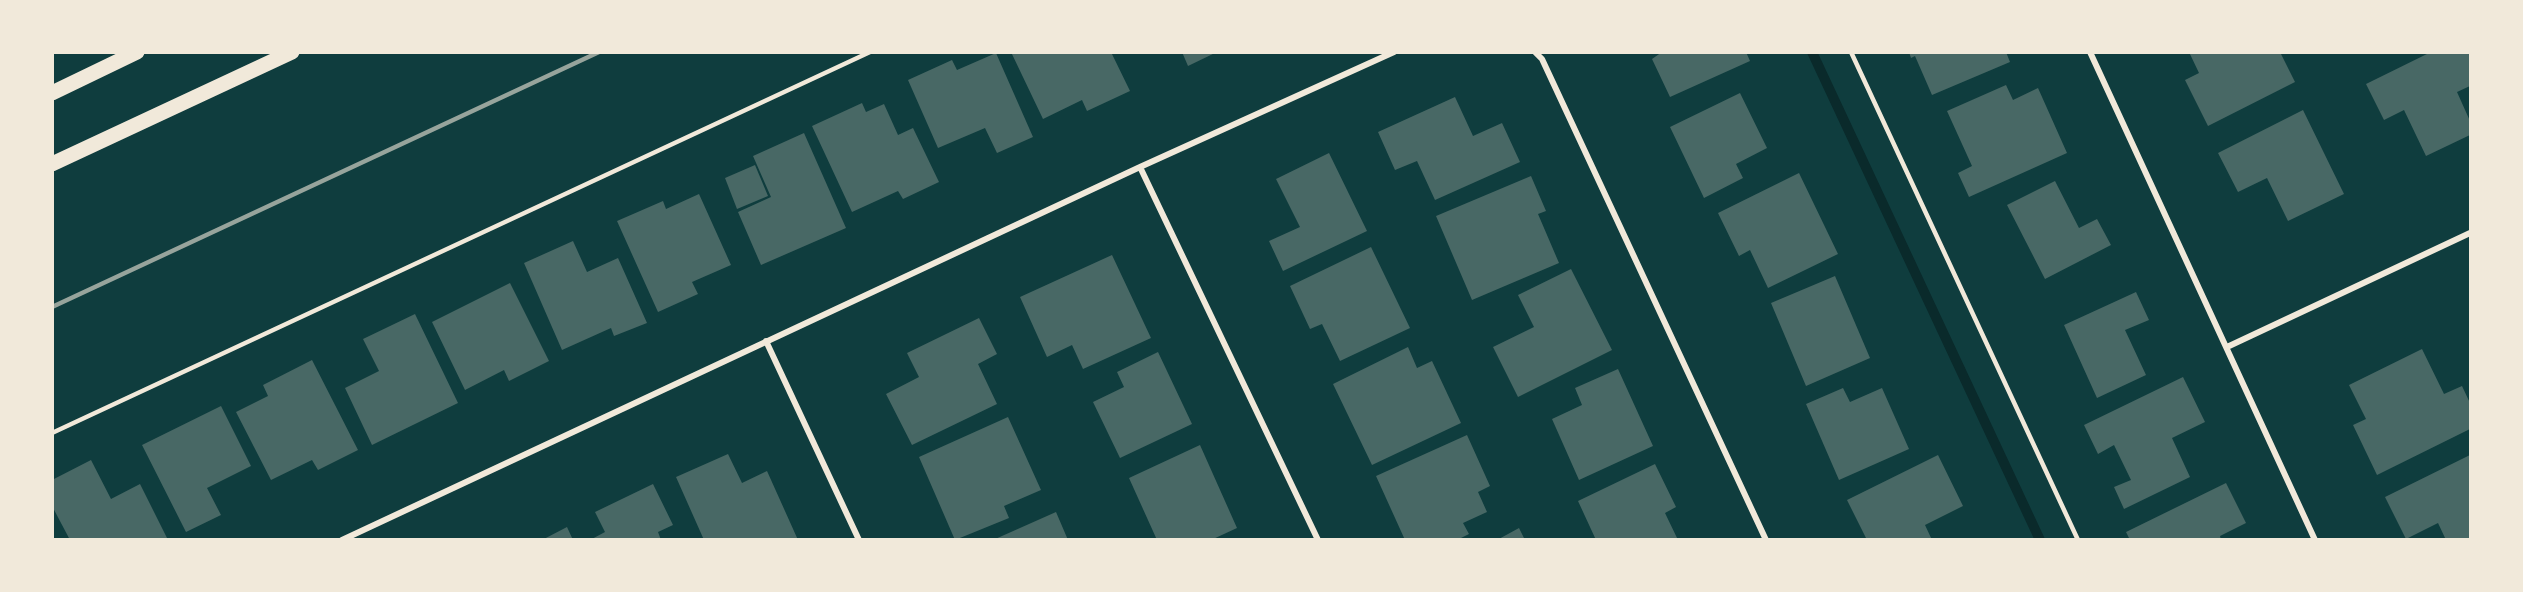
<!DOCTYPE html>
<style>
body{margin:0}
#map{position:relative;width:2523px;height:592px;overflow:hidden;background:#0f3d3e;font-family:"Asap Condensed",sans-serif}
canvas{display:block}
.frame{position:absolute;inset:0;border:54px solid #f1e9da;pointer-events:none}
</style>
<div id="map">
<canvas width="2523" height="592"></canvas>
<div class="frame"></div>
</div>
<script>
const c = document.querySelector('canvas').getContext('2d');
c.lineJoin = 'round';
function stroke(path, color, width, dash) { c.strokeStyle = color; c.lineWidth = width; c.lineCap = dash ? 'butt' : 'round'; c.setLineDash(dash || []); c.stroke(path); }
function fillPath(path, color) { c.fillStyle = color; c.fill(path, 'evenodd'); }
stroke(new Path2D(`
 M 1812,52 L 2040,540`), '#0a2a2b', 10);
fillPath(new Path2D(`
 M 1011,52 L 1111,52 L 1130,91 L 1087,111 L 1082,100 L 1043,119 Z
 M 1182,52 L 1217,52 L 1188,66 Z
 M 1662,52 L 1746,52 L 1750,61 L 1670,97 L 1652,59 Z
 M 1909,52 L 2006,52 L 2010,62 L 1932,95 L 1915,56 L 1911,58 Z
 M 2189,52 L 2280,52 L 2295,82 L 2208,126 L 2185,80 L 2199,73 Z
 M 2431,52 L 2470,52 L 2470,86 L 2457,92 L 2470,121 L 2470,135 L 2426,156 L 2404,110 L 2384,120 L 2366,84 Z
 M 996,53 L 1033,137 L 997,153 L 985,128 L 938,148 L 908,80 L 952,60 L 957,70 Z
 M 2006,85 L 2013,100 L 2038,88 L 2067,153 L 1969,197 L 1958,173 L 1972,166 L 1947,111 Z
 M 1740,93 L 1767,148 L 1736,164 L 1743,178 L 1704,198 L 1670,127 Z
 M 1455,97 L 1473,136 L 1502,123 L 1520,162 L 1435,200 L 1417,161 L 1395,170 L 1378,132 Z
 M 862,103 L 866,112 L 884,104 L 898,135 L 913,128 L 939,182 L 903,199 L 898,191 L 852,212 L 812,126 Z
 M 2303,110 L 2344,194 L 2288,221 L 2267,178 L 2238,192 L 2218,153 Z
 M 804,133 L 846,228 L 761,265 L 738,212 L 771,197 L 753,156 Z
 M 1329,153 L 1367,231 L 1283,271 L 1269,241 L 1300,227 L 1276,179 Z
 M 755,165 L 768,196 L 737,209 L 725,178 Z
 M 1799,173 L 1838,254 L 1768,288 L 1750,250 L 1739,256 L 1718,213 Z
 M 1531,176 L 1546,211 L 1538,214 L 1559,263 L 1472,300 L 1436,216 Z
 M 2055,181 L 2079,228 L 2097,219 L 2111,245 L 2045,279 L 2007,205 Z
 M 699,194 L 731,265 L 692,282 L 698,294 L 658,312 L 617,221 L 663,201 L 666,209 Z
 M 573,241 L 587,272 L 618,258 L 647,323 L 614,336 L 611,328 L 562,350 L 524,263 Z
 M 1371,247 L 1410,328 L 1340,361 L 1322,324 L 1310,329 L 1290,286 Z
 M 1112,255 L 1151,338 L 1083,369 L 1072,345 L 1047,357 L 1020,297 Z
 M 1571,269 L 1612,350 L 1518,397 L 1493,347 L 1534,327 L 1518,295 Z
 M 1835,276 L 1870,358 L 1806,386 L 1771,303 Z
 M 510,283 L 549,361 L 509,381 L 504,370 L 465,390 L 432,322 Z
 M 2136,292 L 2149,320 L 2125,330 L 2146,375 L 2097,398 L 2064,325 Z
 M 415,314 L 458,403 L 372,445 L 345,388 L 379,371 L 363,339 Z
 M 979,318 L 997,354 L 978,364 L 997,404 L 912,445 L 886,394 L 919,377 L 907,353 Z
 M 1408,347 L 1417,368 L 1432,361 L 1461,423 L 1372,465 L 1333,384 Z
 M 2422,349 L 2444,394 L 2462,386 L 2470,403 L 2470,429 L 2377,475 L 2353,425 L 2366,419 L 2349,385 Z
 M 1158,352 L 1192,424 L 1120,458 L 1093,402 L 1124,387 L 1117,372 Z
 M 312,360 L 358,450 L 318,470 L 312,460 L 271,480 L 236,412 L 268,396 L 263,385 Z
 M 1618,369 L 1653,446 L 1579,480 L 1552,419 L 1582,405 L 1575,388 Z
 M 2183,377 L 2205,422 L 2172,438 L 2190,477 L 2124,509 L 2114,487 L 2131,480 L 2114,445 L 2098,454 L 2084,425 Z
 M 1843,388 L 1850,402 L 1882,388 L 1909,449 L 1839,480 L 1806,404 Z
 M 221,406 L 251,466 L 207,488 L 221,515 L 186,532 L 142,445 Z
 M 1008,417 L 1041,490 L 1004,506 L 1009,518 L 955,540 L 919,457 Z
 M 1467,435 L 1490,486 L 1478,492 L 1487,512 L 1463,523 L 1469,534 L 1457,540 L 1405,540 L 1376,476 Z
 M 1200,445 L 1237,528 L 1211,540 L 1157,540 L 1129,478 Z
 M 728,454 L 742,483 L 767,471 L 798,540 L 704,540 L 676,477 Z
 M 1938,455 L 1963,506 L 1925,525 L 1932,540 L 1867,540 L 1847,500 Z
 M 2470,455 L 2470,540 L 2446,540 L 2438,523 L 2406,539 L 2385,497 Z
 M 91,460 L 111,499 L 140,484 L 168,540 L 70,540 L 52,506 L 52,480 Z
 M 1655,464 L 1676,507 L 1665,513 L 1678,540 L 1596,540 L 1578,501 Z
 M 2226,483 L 2246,523 L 2220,536 L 2221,540 L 2130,540 L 2126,532 Z
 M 653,484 L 673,525 L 658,532 L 661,540 L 590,540 L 605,532 L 595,512 Z
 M 1056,512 L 1068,540 L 993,540 Z
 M 567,527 L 573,540 L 542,540 Z
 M 1519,528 L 1525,540 L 1497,540 Z`), '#486865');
stroke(new Path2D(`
 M 1851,52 L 2078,540
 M 52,433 L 870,52`), '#f1e9da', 4.5);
stroke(new Path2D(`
 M 1535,52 L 1542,59 L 1766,540
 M 2090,52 L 2315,540
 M 1140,167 L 1318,540
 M 766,341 L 859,540
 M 2227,347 L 2470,233
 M 342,540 L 1140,167 L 1394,52`), '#f1e9da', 6);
stroke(new Path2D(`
 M 52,93 L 137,52
 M 52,164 L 292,52`), '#f1e9da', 15);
stroke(new Path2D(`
 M 52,307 L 599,52`), '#97a49c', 4.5);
</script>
